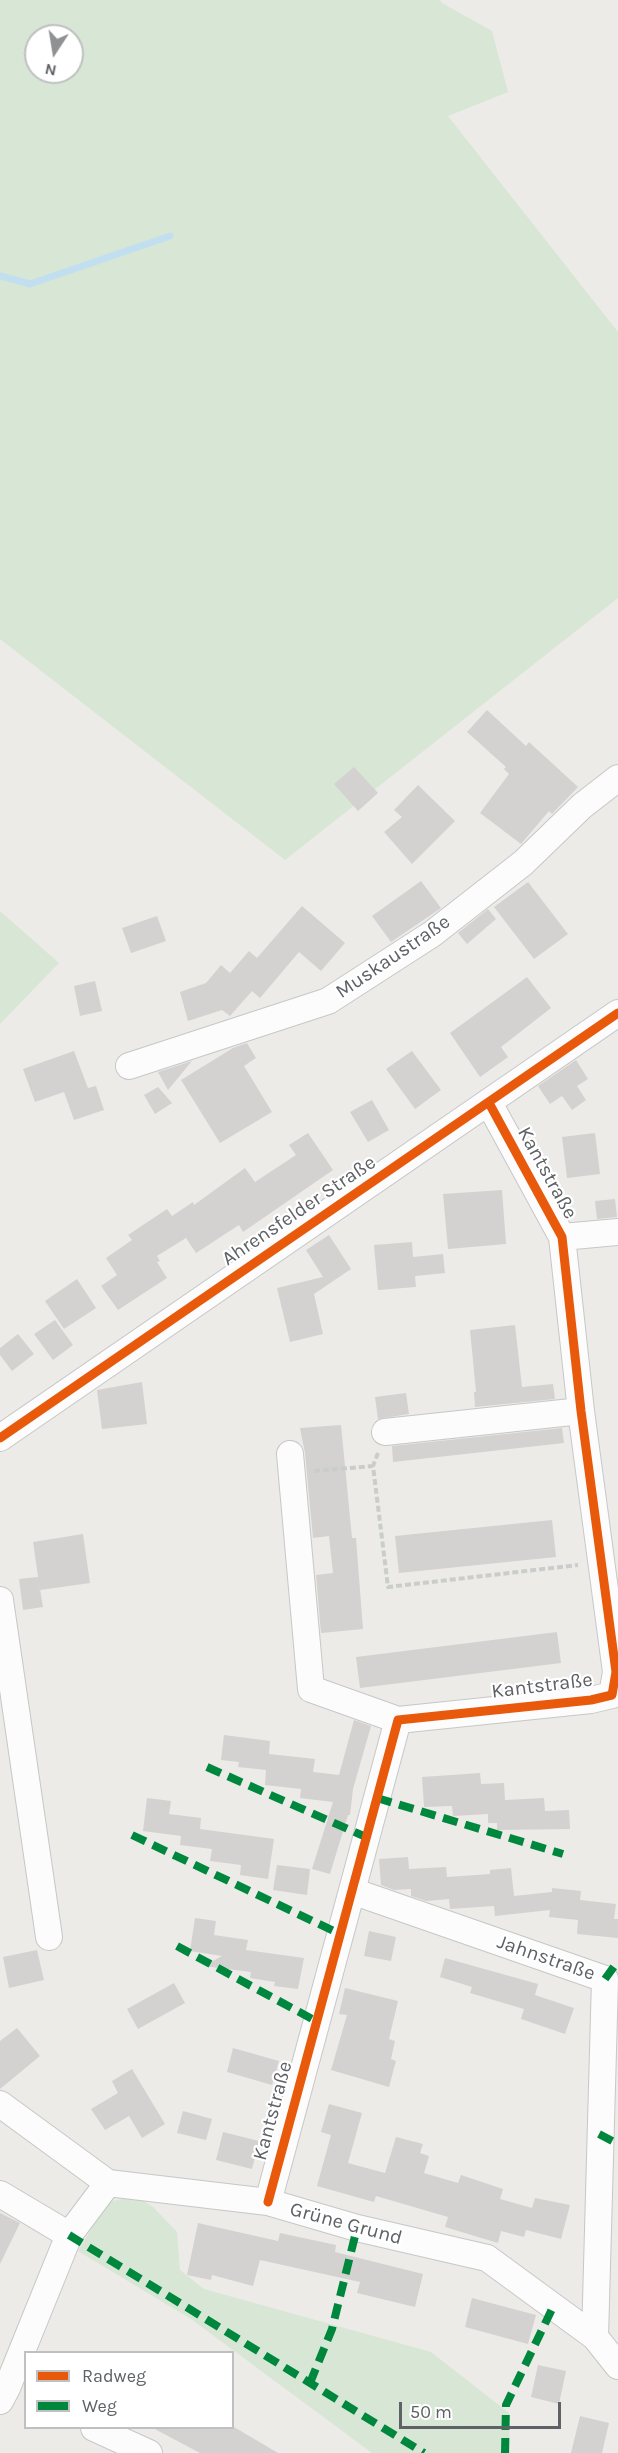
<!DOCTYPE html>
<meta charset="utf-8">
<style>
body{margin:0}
#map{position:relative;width:618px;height:2453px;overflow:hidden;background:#ecebe8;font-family:Karla,sans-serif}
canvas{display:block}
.legend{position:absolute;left:24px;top:2351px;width:210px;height:78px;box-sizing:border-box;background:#fff;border:2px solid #bfc0c1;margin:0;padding:8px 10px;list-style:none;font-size:18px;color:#5e6165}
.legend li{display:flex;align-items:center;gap:12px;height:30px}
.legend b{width:30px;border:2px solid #bfc0c1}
.north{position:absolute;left:24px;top:24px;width:60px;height:60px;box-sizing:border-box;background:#fff;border:2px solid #bfc0c1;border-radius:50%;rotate:192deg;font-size:16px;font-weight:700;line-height:24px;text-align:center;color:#5e6165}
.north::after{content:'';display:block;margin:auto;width:21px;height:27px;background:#909193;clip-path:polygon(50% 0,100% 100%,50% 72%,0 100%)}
.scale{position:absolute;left:399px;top:2402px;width:162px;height:27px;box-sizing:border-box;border:3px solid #5e6165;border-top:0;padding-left:8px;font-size:18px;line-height:21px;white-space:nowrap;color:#5e6165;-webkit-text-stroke:4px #fff;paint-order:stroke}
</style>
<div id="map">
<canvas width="618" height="2453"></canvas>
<ul class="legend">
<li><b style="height:8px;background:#e8590c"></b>Radweg</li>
<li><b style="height:8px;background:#00873e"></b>Weg</li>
</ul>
<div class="north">N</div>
<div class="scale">50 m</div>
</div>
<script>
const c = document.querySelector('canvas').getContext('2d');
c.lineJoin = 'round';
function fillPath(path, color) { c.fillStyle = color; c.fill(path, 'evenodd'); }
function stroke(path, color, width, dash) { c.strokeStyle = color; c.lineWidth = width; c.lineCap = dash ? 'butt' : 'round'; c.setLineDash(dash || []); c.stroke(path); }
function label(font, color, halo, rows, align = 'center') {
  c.font = font + ' Karla,sans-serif'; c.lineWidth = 4.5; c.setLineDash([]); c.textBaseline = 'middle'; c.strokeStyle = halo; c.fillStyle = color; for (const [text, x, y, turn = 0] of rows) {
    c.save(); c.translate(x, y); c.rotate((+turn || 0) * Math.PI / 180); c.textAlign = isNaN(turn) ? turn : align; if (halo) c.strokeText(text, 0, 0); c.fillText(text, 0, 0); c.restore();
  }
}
fillPath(new Path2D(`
 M 0,0 L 440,0 L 442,3 L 492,31 L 508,92 L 448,116 L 618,332 L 618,598 L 285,860 L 0,639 ZM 36,36 L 72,36 L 72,72 L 36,72 Z
 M 0,911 L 59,963 L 0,1024 Z
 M 136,2196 L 153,2207 L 177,2232 L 180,2270 L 204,2289 L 431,2352 L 509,2413 L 510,2453 L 372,2453 L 191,2319 L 78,2251 L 108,2202 Z`), '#d8e6d5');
stroke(new Path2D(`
 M 0,276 L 30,284 L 170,236`), '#c2dff0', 7);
fillPath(new Path2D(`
 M 487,710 L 526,746 L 529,742 L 578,787 L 552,814 L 549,811 L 521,844 L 480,813 L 509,774 L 504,769 L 506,767 L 467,732 Z
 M 354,767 L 378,793 L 358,811 L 334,784 Z
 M 418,785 L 455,821 L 412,864 L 384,832 L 402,817 L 394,810 Z
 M 421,881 L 441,908 L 391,942 L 372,916 Z
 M 528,882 L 568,934 L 534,959 L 494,907 Z
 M 302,906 L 345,943 L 321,971 L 299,952 L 260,998 L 252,991 L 230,1016 L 222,1010 L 188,1021 L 180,992 L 206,983 L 221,965 L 230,973 L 249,951 L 257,958 Z
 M 488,909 L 496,919 L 467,944 L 458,933 Z
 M 157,916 L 166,941 L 131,953 L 122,928 Z
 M 527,977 L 551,1008 L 501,1047 L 508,1057 L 480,1077 L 450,1033 Z
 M 95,981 L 102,1011 L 80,1016 L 74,986 Z
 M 247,1043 L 256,1058 L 244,1066 L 272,1112 L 220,1143 L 181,1080 L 233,1048 Z
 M 74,1051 L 88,1088 L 96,1086 L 104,1110 L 74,1120 L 64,1092 L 35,1102 L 23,1069 Z
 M 412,1051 L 441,1090 L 415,1109 L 386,1069 Z
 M 576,1060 L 588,1079 L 577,1086 L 586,1100 L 572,1110 L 562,1096 L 550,1104 L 538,1086 Z
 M 192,1061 L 168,1090 L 158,1072 Z
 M 158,1087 L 172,1103 L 155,1114 L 144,1095 Z
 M 372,1100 L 389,1130 L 368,1142 L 350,1112 Z
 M 308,1133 L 333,1170 L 243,1232 L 239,1225 L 196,1253 L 186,1238 L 157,1256 L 160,1261 L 157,1262 L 167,1278 L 118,1310 L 101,1286 L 117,1275 L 106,1258 L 132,1240 L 128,1235 L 167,1209 L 172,1216 L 193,1202 L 194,1205 L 245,1168 L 255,1182 L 296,1155 L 289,1145 Z
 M 595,1133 L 600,1174 L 567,1178 L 562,1137 Z
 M 502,1190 L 506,1244 L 448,1249 L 443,1194 Z
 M 615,1199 L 617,1217 L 597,1219 L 595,1201 Z
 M 329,1235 L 351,1269 L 314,1294 L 323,1334 L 290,1342 L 277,1288 L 323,1277 L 306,1250 Z
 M 412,1242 L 413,1257 L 443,1254 L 445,1273 L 415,1276 L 416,1287 L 378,1290 L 374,1245 Z
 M 77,1279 L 96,1308 L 64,1329 L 45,1301 Z
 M 55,1320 L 73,1345 L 53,1360 L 34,1334 Z
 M 515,1325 L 522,1387 L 553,1384 L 555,1399 L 475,1407 L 474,1392 L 476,1392 L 470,1330 Z
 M 18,1334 L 34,1354 L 12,1371 L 0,1355 L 0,1348 Z
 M 142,1382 L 147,1424 L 102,1429 L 97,1390 Z
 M 406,1393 L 409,1414 L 378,1419 L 375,1397 Z
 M 341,1425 L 352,1538 L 356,1538 L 363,1629 L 321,1633 L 316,1575 L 333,1573 L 329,1536 L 313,1538 L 305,1453 L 300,1428 Z
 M 562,1428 L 564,1443 L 393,1462 L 392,1446 Z
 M 552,1520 L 556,1557 L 399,1573 L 395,1536 Z
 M 83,1534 L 90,1583 L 40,1590 L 33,1542 Z
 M 38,1577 L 43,1607 L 23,1610 L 19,1579 Z
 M 557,1632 L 561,1663 L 360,1688 L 356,1657 Z
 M 354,1720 L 371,1726 L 353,1789 L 350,1815 L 348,1815 L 330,1874 L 312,1869 L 333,1802 L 300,1798 L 301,1789 L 265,1785 L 266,1770 L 238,1767 L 239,1762 L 221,1760 L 224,1735 L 270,1741 L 269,1754 L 315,1759 L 313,1772 L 339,1775 Z
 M 480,1773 L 481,1784 L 504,1783 L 505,1800 L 544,1798 L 545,1811 L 569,1810 L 570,1829 L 497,1830 L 497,1823 L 488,1823 L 488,1814 L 453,1816 L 452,1806 L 424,1807 L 422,1777 Z
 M 147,1798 L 171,1801 L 169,1814 L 201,1818 L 200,1829 L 274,1839 L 268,1879 L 240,1875 L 241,1865 L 210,1861 L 212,1849 L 180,1845 L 181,1836 L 143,1831 Z
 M 408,1857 L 409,1869 L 446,1867 L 447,1877 L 490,1874 L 490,1870 L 511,1868 L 514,1896 L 552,1892 L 552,1888 L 581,1891 L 580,1900 L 616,1904 L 614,1919 L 618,1919 L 618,1938 L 577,1934 L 578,1920 L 549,1917 L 550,1910 L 495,1916 L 494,1906 L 450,1909 L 449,1899 L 426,1901 L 411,1896 L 411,1889 L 394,1890 L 381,1885 L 379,1859 Z
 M 277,1865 L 310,1869 L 307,1895 L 273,1890 Z
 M 195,1918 L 216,1921 L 214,1935 L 248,1940 L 246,1950 L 304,1958 L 298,1989 L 274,1986 L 275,1982 L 250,1978 L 251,1972 L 204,1966 L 222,1956 L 190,1951 Z
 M 369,1931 L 396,1937 L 391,1961 L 364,1956 Z
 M 37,1950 L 44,1980 L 9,1988 L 3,1957 Z
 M 445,1958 L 538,1984 L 535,1995 L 574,2008 L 565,2034 L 521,2019 L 524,2009 L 470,1993 L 472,1987 L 440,1977 Z
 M 174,1983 L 185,2003 L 138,2029 L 127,2009 Z
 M 345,1988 L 398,2001 L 389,2039 L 395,2041 L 391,2059 L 396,2061 L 389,2087 L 331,2070 L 347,2015 L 339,2014 Z
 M 17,2028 L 40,2056 L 0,2089 L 0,2041 Z
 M 233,2048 L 279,2061 L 272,2085 L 227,2072 Z
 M 132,2069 L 165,2124 L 142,2138 L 129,2116 L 105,2130 L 91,2109 L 118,2093 L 112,2081 Z
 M 329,2104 L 362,2113 L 348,2163 L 385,2173 L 396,2137 L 423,2144 L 420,2153 L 429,2156 L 424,2173 L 458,2183 L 461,2175 L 503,2189 L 500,2199 L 532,2208 L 535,2198 L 570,2205 L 561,2239 L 526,2230 L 524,2237 L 501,2231 L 498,2243 L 445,2227 L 448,2217 L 376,2196 L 374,2202 L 317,2186 L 331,2135 L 321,2132 Z
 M 183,2111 L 212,2119 L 206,2140 L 177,2133 Z
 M 223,2132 L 259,2141 L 252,2169 L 216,2160 Z
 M 0,2213 L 20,2223 L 0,2264 Z
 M 198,2223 L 278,2241 L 280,2233 L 336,2245 L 335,2252 L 423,2274 L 415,2307 L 357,2293 L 360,2282 L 260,2260 L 253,2286 L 212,2275 L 211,2280 L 187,2275 Z
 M 472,2298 L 536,2315 L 528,2344 L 465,2327 Z
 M 538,2365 L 566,2371 L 559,2404 L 531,2397 Z
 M 580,2416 L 609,2423 L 602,2453 L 571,2453 Z
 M 151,2427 L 234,2427 L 278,2453 L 200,2453 Z`), '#d3d2d1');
const minor = new Path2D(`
 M 129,1066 L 328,1001 L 432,934 L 523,863 L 582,806 L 618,778
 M 562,1237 L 618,1232
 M 385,1432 L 581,1411
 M 0,1438 L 618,1013
 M 290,1454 L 311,1689 L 398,1720
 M 0,1600 L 49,1937
 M 352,1891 L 605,1979 L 595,2337
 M 0,2104 L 108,2183
 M 0,2194 L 69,2235
 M 268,2202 L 398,1720 L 591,1700 L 612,1695 L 616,1672 L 581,1411 L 562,1237 L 489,1103
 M 0,2401 L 7,2388 L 69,2235 L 108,2183 L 268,2202 L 357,2228 L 487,2258 L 595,2337 L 618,2366
 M 94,2428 L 149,2453`);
stroke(minor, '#c7c7c7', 28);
stroke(new Path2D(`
 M 378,1453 L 373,1466 L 388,1587 L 578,1565
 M 314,1471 L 373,1466`), '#cacdcb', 4, [6, 3]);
stroke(minor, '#fcfcfc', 26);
stroke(new Path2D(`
 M 207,1767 L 366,1837
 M 377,1798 L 563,1854
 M 132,1835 L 340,1934
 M 177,1946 L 316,2021
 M 605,1979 L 618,1961
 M 599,2134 L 618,2144
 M 69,2235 L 424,2453
 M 310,2383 L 332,2329 L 357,2228
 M 505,2453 L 506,2405 L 553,2307`), '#00873e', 8, [15, 8]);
stroke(new Path2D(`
 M 0,1438 L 618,1013
 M 268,2202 L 398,1720 L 591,1700 L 612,1695 L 616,1672 L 581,1411 L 562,1237 L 489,1103`), '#e8590c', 9);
label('20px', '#5e6165', '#fff', [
 ["Muskaustraße",393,957,-34],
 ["Kantstraße",547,1173,61],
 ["Ahrensfelder Straße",299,1211,-34],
 ["Kantstraße",542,1686,-7],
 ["Jahnstraße",546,1958,19],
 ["Kantstraße",273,2111,-75],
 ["Grüne Grund",346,2224,15]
]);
</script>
